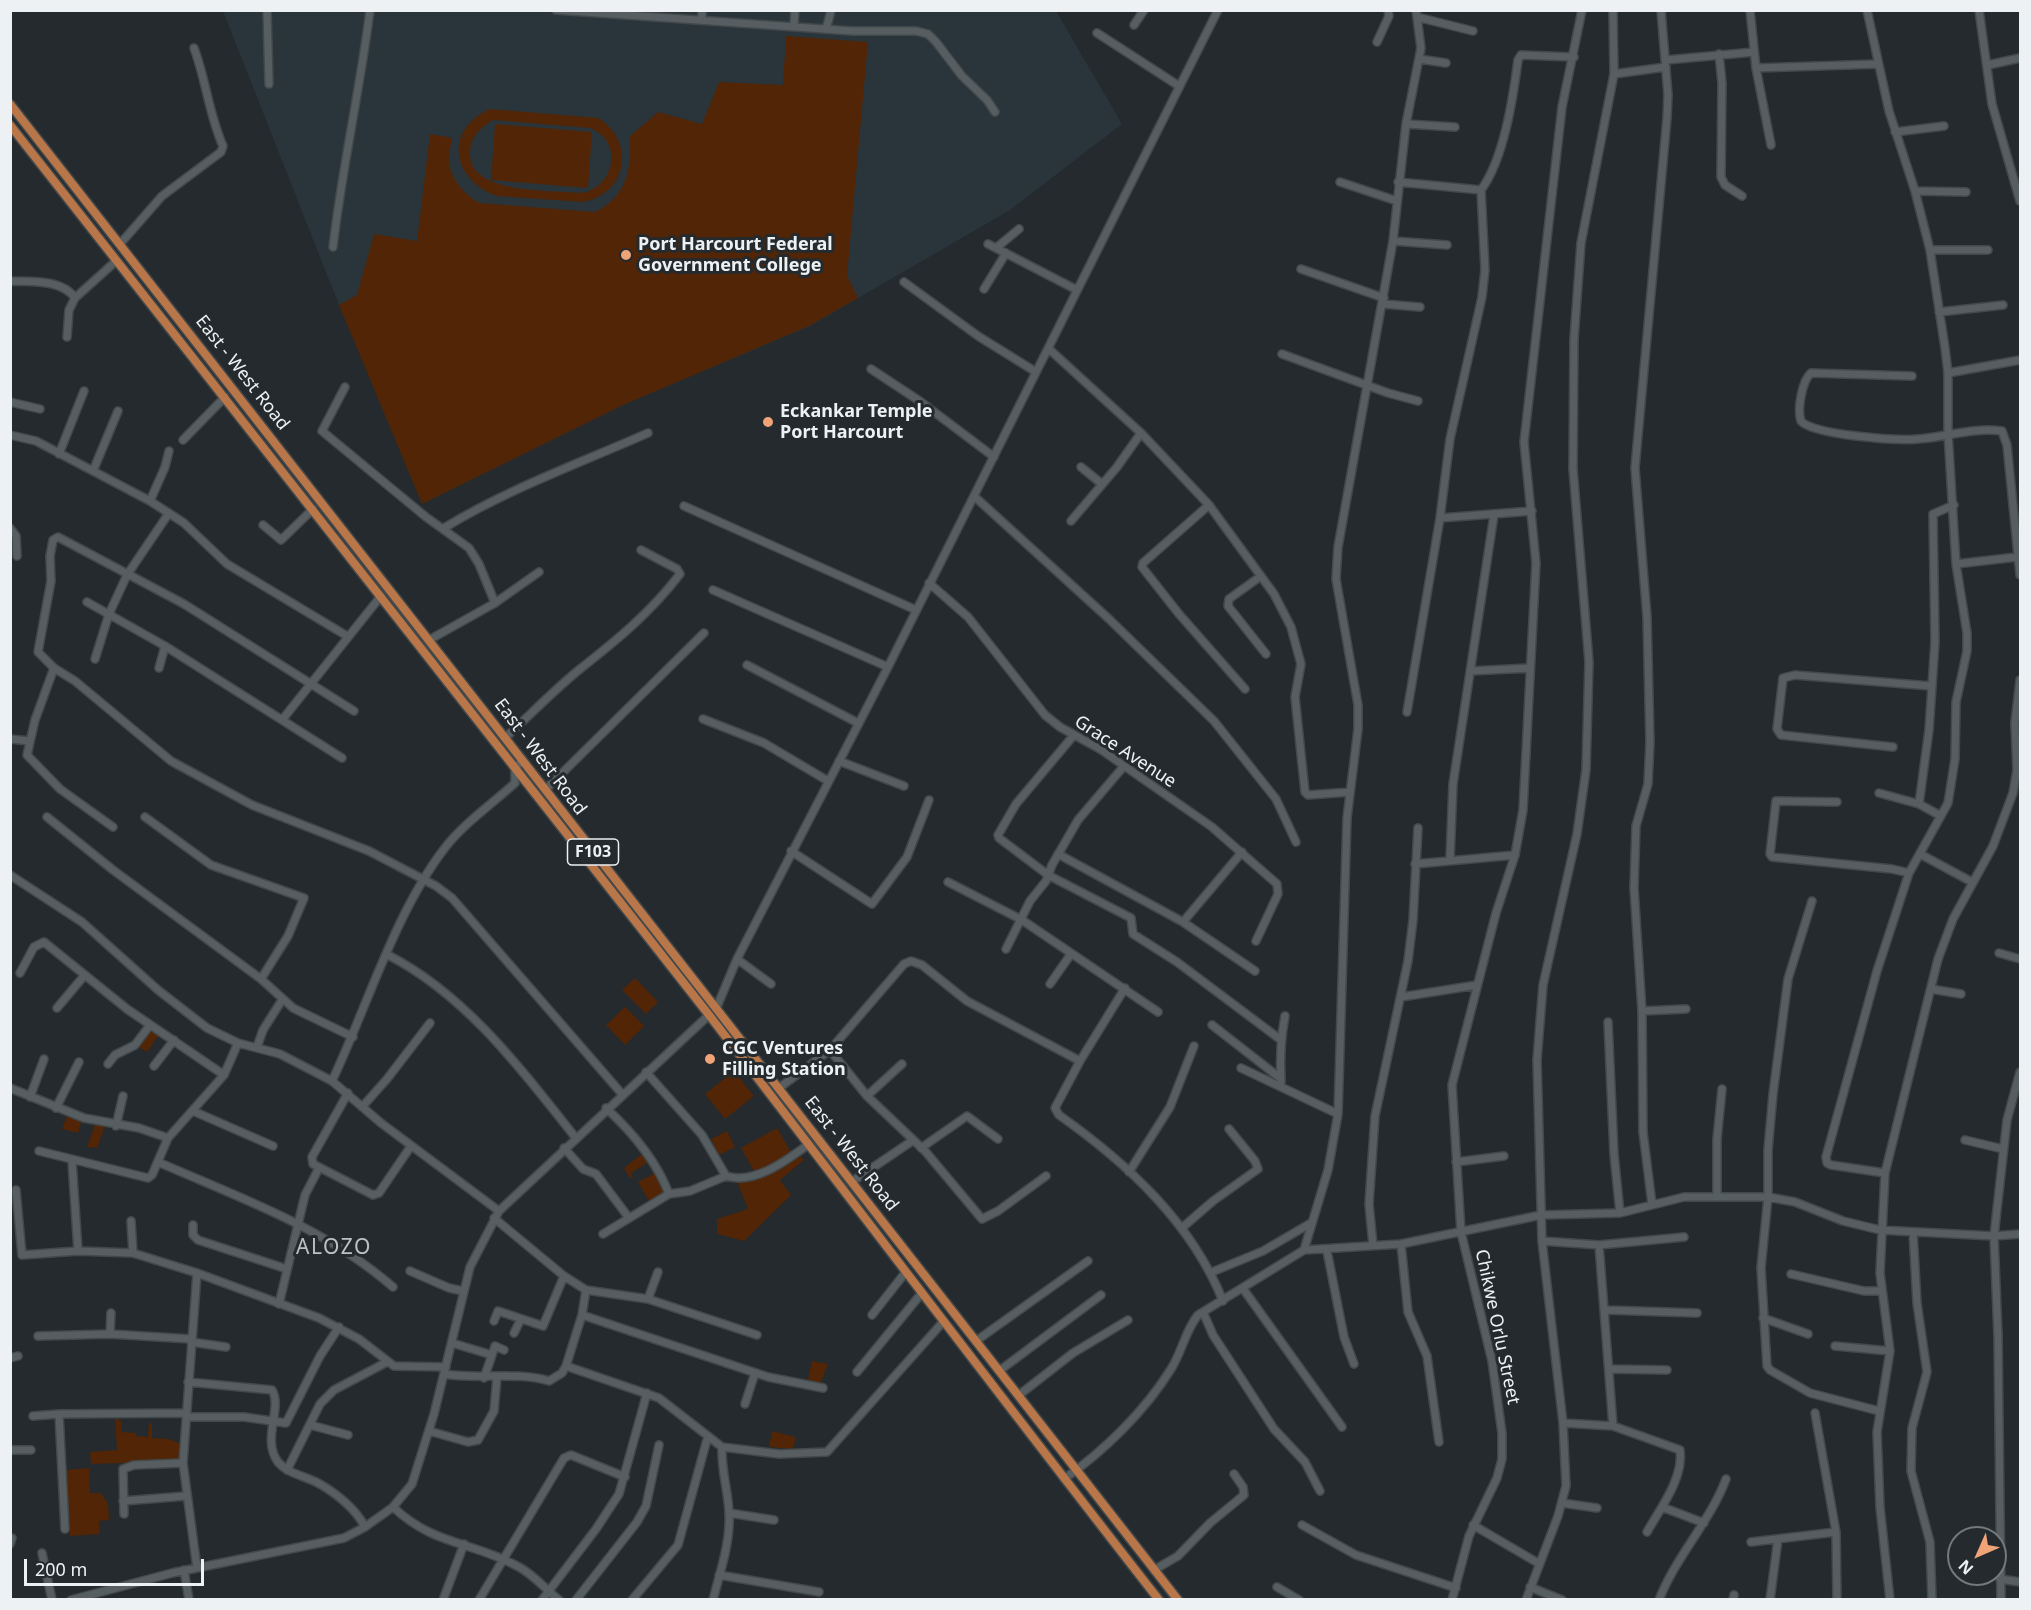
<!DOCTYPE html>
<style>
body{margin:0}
#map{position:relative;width:2031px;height:1610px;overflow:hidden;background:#242a2d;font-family:"Noto Sans",sans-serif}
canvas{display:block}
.frame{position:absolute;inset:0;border:12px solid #edf1f3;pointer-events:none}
.north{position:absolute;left:1947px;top:1526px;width:60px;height:60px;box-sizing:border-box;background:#242a2d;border:2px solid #747a7c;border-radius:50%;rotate:225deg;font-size:16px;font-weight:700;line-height:24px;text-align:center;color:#edf1f3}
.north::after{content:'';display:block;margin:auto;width:21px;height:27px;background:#efa377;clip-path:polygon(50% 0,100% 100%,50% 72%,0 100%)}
.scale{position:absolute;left:24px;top:1559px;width:180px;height:27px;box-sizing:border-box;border:3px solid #edf1f3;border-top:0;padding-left:8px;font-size:18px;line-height:21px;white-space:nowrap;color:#edf1f3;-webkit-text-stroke:4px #242a2d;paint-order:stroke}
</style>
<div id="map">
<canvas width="2031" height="1610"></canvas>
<div class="frame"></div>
<div class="north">N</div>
<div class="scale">200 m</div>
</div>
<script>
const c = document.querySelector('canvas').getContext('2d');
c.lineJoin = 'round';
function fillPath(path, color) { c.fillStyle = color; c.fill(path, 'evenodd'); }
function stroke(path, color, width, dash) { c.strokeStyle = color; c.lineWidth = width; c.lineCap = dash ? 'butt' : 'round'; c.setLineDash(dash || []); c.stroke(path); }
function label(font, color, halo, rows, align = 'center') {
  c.font = font + ' "Noto Sans",sans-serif'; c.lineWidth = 6; c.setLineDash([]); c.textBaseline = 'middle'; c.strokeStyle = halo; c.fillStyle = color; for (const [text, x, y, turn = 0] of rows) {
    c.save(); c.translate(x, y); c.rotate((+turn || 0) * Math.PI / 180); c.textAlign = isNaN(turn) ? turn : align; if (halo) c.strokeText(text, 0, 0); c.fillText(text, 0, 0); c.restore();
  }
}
fillPath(new Path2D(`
 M 223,11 L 1056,11 L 1122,124 L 1010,210 L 810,326 L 623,405 L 422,504 L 327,275 Z`), '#29353b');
fillPath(new Path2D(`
 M 786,36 L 868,42 L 847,276 L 858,298 L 809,326 L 623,405 L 422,504 L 339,305 L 357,295 L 374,234 L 417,241 L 430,134 L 452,138 C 451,146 448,155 449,162 C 450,178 466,197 480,203 L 595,212 C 627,197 632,168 629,137 L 658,112 L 702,124 L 719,82 L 783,85 Z
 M 490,109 L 598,118 C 637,142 627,195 582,202 L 497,196 C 452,180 443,130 490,109 ZM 493,120 L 590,128 C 624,141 615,187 582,193 C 553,190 468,195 470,153 C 470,137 480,128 493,120 Z
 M 495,124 L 592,132 L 588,188 L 491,180 Z
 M 635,978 L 658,1002 L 646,1014 L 622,990 Z
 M 625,1007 L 644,1026 L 625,1045 L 606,1025 Z
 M 151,1028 L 160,1033 L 147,1052 L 137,1046 Z
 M 734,1071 L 754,1096 L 725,1119 L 705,1094 Z
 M 68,1113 L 82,1119 L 78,1133 L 62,1129 Z
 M 96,1122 L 105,1126 L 97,1148 L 87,1147 Z
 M 777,1128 L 791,1152 L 755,1173 L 741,1148 Z
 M 727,1131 L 735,1147 L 719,1155 L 711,1139 Z
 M 642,1154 L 647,1163 L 631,1173 L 633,1177 L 630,1178 L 624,1168 Z
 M 800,1156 L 804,1160 L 780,1180 L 791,1195 L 744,1241 L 717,1234 L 717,1219 L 748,1209 L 736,1179 L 776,1172 Z
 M 655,1173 L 667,1193 L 650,1203 L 638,1182 Z
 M 812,1361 L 828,1364 L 820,1384 L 808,1379 Z
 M 115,1417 L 121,1421 L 122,1432 L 136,1433 L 136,1436 L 148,1437 L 149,1423 L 152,1423 L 152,1438 L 169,1439 L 181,1444 L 180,1461 L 91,1464 L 90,1452 L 117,1450 Z
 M 772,1431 L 796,1437 L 793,1449 L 769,1447 Z
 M 89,1468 L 90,1493 L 101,1493 L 108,1504 L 109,1520 L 99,1521 L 100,1534 L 70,1536 L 65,1470 Z`), '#512506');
const minor = new Path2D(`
 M 267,10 L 269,84
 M 556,10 L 852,31 L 916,31 L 928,34 L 936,42 L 962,76 L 987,100 L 995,112
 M 1750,10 L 1756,68 L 1771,145
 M 1867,10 L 1889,111 L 1915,191 L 1930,250 L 1945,348 L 1948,373 L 1948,433 L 1956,564 L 1967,633 L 1967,651 L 1956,702 L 1955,759 L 1948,803 L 1909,873 L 1877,971 L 1826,1157 L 1827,1163 L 1831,1165 L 1885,1173
 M 1979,10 L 1992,104 L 2020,201
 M 1417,17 L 1473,31
 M 702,20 L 702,10
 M 794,25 L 795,10
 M 1134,25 L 1144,10
 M 826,29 L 831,11
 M 1097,33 L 1179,86
 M 1377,42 L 1389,16 L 1388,10
 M 1719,54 L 1722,83 L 1721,177 L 1725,185 L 1742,196
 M 1419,59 L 1446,63
 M 1666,60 L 1754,52
 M 1988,65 L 2020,58
 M 1756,68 L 1878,64
 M 1614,74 L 1666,67
 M 1406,124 L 1455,127
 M 1895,132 L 1944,126
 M 1340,182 L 1397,201
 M 1398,182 L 1481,190
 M 1915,191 L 1966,192
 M 1393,241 L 1447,245
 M 120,244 L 162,196 L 221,152 L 223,146 C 209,115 206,80 194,48
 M 988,244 L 1077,290
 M 333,247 C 342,168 360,90 370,10
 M 996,248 L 1019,229
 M 1930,250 L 1988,250
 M 1301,269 L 1384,298
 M 10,281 C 32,282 62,279 75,298
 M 904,282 L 978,336 L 1036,372
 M 984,289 L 1006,253
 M 1383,304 L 1420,307
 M 1939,312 L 2003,305
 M 67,337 L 69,310 L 75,298 L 116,261
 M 1049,349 L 1141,433 L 1209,505 L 1274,594 L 1291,627 L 1301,664 L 1295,697 L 1305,792 L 1308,795 L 1350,792
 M 1282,354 L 1388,393 L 1418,401
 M 871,369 L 921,402 L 994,457
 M 1948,373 L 2020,360
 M 1912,376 L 1811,373 C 1802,381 1797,409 1801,421 C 1813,435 1898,441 1918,439 C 1946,437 1974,427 2002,431 L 2007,445 L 2020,575
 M 345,387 L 322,431 L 426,517 L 469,548 L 479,564 L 495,603
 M 10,402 L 40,409
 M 10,435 L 36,441 L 150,501 L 184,523 L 227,564 L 347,636
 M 183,440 L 225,397
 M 59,454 L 84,391
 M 1081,467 L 1102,484
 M 93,471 L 118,411
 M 974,496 L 1109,619 L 1214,721 L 1276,799 L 1296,842
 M 150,501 L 165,467 L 169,451
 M 1209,505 L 1143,563 L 1142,567 L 1179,614 L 1245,689
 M 684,506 L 916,610
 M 1440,518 L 1532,511
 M 1071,521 L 1117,467 L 1141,433
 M 263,525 L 281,540 L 313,509
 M 10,528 L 16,536 L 17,556
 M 444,528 C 508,489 580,463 648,433
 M 1956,564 L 2017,557
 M 1261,576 L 1229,599 L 1228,606 L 1266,654
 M 929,583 L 968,617 L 1045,715 L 1060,727 L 1100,749 L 1212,827 L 1277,884 L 1278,894 L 1256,941
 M 713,590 L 888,667
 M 87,602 L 165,646 L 342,758
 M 429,640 L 495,603 L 539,572
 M 95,659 L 109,614 L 127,575 L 169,513
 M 747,665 L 858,723
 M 54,668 L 35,720 L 27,755 L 60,789 L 113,827
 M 159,668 L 165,646
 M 1470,671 L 1530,668
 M 354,711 L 184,604 L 58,537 L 53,540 L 50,556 L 51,581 L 38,652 L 54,668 L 75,681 L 171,761 L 252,805 L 369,851 L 436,886 L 452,898 L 622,1094
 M 1407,712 L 1440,518 L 1450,439 L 1482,297 L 1485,270 L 1481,190 C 1504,159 1513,98 1518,60 L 1521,55 L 1574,57
 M 703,719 L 764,743 L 828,781
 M 282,720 L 381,596
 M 1074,735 L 1016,804 L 998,835 L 999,838 L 1048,875 L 1131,918 L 1133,934 L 1177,962 L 1281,1040
 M 505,738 C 530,715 554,690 580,669 C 617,640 651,612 680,574 L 677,569 L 641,550
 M 10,739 L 30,741
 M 1893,747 L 1781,735 L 1777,729 L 1783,678 L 1795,675 L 1931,686
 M 839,761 L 904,786
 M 545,790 L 704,633
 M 1879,793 L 1919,804 L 1941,816
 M 1837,802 L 1776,801 L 1770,854 L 1772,857 L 1892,869 L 1909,873
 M 1919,804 L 1929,730 L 1935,642 L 1933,514 L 1954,505
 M 47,817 L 113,870 L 261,979 L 293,1008 L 353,1037
 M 145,817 L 211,865 L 304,898 L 288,936 L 261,979
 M 791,851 L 872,904 L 907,857 L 929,800
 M 1058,854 L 1183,922 L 1255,971
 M 1920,854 L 1972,882
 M 1450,859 L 1453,784 L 1494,515
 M 1415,864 L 1515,855
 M 10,875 L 82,922 L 158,990 L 207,1028 L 238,1043 L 280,1054 L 332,1081 L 381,1123 L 499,1211
 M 948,882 L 1022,920 L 1158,1012
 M 1812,901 L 1788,979 L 1773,1094 L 1768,1150 L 1768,1197 L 1761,1268 L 1767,1366 L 1770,1370 L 1810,1393 L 1879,1411
 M 1183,922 L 1242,852
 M 1006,949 L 1030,901 L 1046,881 L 1052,865 L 1078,820 L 1124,766
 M 1999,953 L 2020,959
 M 388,955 C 466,995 521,1069 575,1137
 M 737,959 L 771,984
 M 20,973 L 34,947 L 44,942 L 127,1009 L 224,1075
 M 1050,984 L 1071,954
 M 1125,988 L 1080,1061 L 1055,1108 L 1059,1115 C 1127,1163 1192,1223 1223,1301
 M 1931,989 L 1961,994
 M 1401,997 L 1477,985
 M 57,1008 L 84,976
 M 716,1009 L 737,959 L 888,667 L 1218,10
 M 1642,1011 L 1686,1009
 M 1608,1022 L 1614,1154 L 1620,1213
 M 1212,1025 L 1280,1078
 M 257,1047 L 263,1030 L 282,1000
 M 830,1050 L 867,1096 L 925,1151 L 982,1219 L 998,1211 L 1046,1176
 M 108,1064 L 115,1055 L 135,1045 L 150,1025
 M 154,1066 L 174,1040
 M 1241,1068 L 1338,1114
 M 646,1072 L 702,1135 L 726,1176
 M 332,1081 C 367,1007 395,913 444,849 C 463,824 492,804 515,783 L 515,769 L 522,760
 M 1281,1082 C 1280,1062 1281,1036 1285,1016
 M 10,1088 L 84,1118 L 139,1128 L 168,1138
 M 779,1088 L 830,1050 L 904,964 L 911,961 L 922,965 L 967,1001 L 1080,1061
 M 348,1093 L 312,1157 L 313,1164 L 373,1195 L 379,1193 L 411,1146
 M 867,1096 L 902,1064
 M 30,1097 L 44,1059
 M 362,1107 L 387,1079 L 430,1023
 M 56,1108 L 79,1062
 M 606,1108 C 631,1131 657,1162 669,1194
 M 193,1111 L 273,1146
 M 116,1126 L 123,1096
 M 1965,1140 L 2003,1149
 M 564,1148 L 583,1169 L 596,1174 L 629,1218
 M 921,1148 L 967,1116 L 998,1139
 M 39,1151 L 148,1178 L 152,1175 L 168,1138 L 224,1075 L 238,1043
 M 72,1161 L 78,1251
 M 158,1162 C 240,1198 324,1227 393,1287
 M 1456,1162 L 1504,1156
 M 1129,1172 L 1170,1107 L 1194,1046
 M 853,1181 L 912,1141
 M 16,1190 L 22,1255 L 78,1251 L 133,1253 L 197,1273 L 319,1318 L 359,1339 L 394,1366 L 446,1367
 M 1717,1195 L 1717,1139 L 1722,1089
 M 1652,1204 L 1643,1132 L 1642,1011 L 1634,888 L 1636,826 L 1648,784 L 1650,742 L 1647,617 L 1635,468 L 1667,118 L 1668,95 L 1661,10
 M 494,1218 L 564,1276 L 586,1290 L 648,1299 L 757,1335
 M 131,1221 L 133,1253
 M 193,1225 L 193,1235 L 198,1240 L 287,1269
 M 1183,1227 L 1213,1201 L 1258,1169 L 1255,1161 L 1229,1129
 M 1913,1232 L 1917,1303 L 1927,1372 L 1912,1428 L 1911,1471 L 1930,1542 L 1932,1600
 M 603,1234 L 669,1194 L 690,1191 L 726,1176 C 755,1185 787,1160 809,1144
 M 1542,1241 L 1599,1245 L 1684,1237
 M 1401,1244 L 1408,1312 L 1427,1356 L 1439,1442
 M 1373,1245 L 1369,1204 L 1375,1116 L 1408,961 L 1413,920 L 1418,828
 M 1599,1245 L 1613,1426
 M 1304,1250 L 1328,1170 L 1338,1114 L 1347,818 L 1358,729 L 1358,705 L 1336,579 L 1338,547 L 1393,241 L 1406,124 L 1421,48 L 1416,10
 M 1327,1251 L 1344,1337 L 1354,1364
 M 410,1271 L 449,1288 L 463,1291
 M 1212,1272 L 1263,1251 L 1311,1223
 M 197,1273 L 183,1463 L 197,1568
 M 1791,1274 L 1864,1291 L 1881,1291
 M 586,1290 L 582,1315 L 566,1366 L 659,1398 L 722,1447 L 779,1454 L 827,1452 L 943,1322
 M 1244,1290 L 1342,1427
 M 648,1299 L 658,1272
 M 279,1304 L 305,1195 L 319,1168
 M 1606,1310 L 1697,1313
 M 1203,1312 L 1213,1335 L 1274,1429 L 1305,1462 L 1320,1491
 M 582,1315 L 768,1377 L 823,1388
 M 872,1315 L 905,1273
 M 1763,1318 L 1808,1334
 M 494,1321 L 498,1311 L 543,1326 L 564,1276
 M 514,1333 L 521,1319
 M 110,1334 L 111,1313
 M 38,1336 L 110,1334 L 191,1339
 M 976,1341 L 1088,1261
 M 191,1342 L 226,1347
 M 452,1343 L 492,1355 L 484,1378
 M 1835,1346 L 1890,1351
 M 492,1355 L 495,1346 L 504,1350
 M 10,1358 L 18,1356
 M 1610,1369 L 1667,1370
 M 999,1371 L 1101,1295
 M 857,1372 L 921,1294
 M 444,1374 C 479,1380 516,1371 549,1381 L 562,1373 L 566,1366
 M 188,1382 L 272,1390 C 283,1408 261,1439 278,1462 C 288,1474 305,1476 318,1483 C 336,1493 356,1509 365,1527
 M 1019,1395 L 1073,1353 L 1128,1320
 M 745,1404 L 755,1373
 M 1815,1413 L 1836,1532 L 1837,1600
 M 33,1416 L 59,1414
 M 186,1417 L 244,1417 L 286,1423 L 320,1356 L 339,1327
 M 1563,1423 L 1613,1426 L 1680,1450 C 1684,1478 1660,1509 1647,1532
 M 310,1425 L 348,1435
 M 429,1431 L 468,1442 L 478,1440 L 494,1411 L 497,1377
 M 10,1450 L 31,1450
 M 287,1470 L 320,1404 L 334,1390 L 387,1362
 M 1064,1479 C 1104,1451 1145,1411 1171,1369 C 1182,1352 1185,1331 1198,1315 L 1304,1250 L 1401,1244 L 1541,1215 L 1620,1213 L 1684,1197 L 1768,1197 L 1795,1202 L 1843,1221 L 1880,1230 L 1994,1236 L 2020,1234
 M 123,1501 L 186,1496
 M 1562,1503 L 1597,1508
 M 393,1507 C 434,1546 472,1541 519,1567 C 534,1575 545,1589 559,1600
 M 1662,1507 L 1704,1523
 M 729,1513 L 774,1520
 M 124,1514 L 123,1469 L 134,1465 L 183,1463
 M 1302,1525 L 1356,1555 L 1456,1588
 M 1473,1525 L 1538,1563
 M 65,1529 L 59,1414 L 186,1413
 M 1751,1542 L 1836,1532
 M 10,1544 L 12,1538
 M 42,1553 L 52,1600
 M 184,1570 L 189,1600
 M 1154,1570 L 1178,1556 L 1210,1523 L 1244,1495 L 1243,1487 L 1234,1474
 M 719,1575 L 819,1592
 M 2000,1579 L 2020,1582
 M 1277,1587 L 1299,1600
 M 1530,1587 L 1562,1600
 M 71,1600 L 172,1573 L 344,1538 L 365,1527 L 393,1507 L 412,1484 L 434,1414 L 470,1267 L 499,1211 L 709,1015
 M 443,1600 L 464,1544
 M 479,1600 L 564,1458 L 571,1455 L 625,1477
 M 542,1600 L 596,1529 L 619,1494 L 647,1393
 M 576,1600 L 637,1522 L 646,1506 L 659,1445
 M 632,1600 L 678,1545 L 708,1436
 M 713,1600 C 720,1572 731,1541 729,1512 C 728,1490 721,1470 722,1447
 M 1452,1600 L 1469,1536 L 1497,1478 L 1502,1459 L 1502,1433 L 1492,1361 L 1461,1232 L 1452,1085 L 1496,913 L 1515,855 L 1523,810 L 1536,563 L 1524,442 L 1562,107 L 1582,10
 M 1526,1600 L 1558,1516 L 1566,1486 L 1563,1423 L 1542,1241 L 1537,1060 L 1543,985 L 1577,834 L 1586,770 L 1589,662 L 1573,469 L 1574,339 L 1581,243 L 1614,74 L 1613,10
 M 1659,1600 C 1676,1556 1710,1522 1726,1479
 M 1733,1600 L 1734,1595
 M 1770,1600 L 1778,1539
 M 1890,1600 L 1880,1507 L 1877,1432 L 1890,1351 L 1880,1273 L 1885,1173 L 1938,959 L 1953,919 L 1993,846 L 2013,793 L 2017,770 L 2015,723 L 2020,680
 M 2001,1600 L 1998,1336 L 1994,1236 L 2007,1120 L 2020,1072`);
const major = new Path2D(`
 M 10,104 L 1178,1600
 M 10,125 L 709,1015 C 859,1209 1007,1406 1159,1600`);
stroke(minor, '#43484a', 10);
stroke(major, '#43484a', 11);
stroke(minor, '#575e61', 7);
stroke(major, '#b97648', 8);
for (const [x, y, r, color] of [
 [626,255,6,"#efa377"],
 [768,422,6,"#efa377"],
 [710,1059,6,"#efa377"]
]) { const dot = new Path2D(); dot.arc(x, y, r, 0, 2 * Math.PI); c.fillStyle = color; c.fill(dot); stroke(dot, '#242a2d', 2); }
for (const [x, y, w] of [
 [593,852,51]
]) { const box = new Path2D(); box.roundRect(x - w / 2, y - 13, w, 26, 4.5); c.fillStyle = '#242a2d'; c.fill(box); stroke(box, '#edf1f3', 1.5); }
label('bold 16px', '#edf1f3', null, [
 ["F103",593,852]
]);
label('bold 18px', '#edf1f3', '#242a2d', [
 ["Port Harcourt Federal",638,245],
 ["Government College",638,266],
 ["Eckankar Temple",780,412],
 ["Port Harcourt",780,433],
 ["CGC Ventures",722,1049],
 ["Filling Station",722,1070]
], 'left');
label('18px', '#edf1f3', '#242a2d', [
 ["East - West Road",242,373,52],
 ["Grace Avenue",1125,752,33],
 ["East - West Road",540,757,53],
 ["East - West Road",851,1154,52],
 ["Chikwe Orlu Street",1497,1327,78]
]);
c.letterSpacing = '1.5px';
label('21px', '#bac2c5', '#242a2d', [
 ["ALOZO",334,1248]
]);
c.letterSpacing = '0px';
</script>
